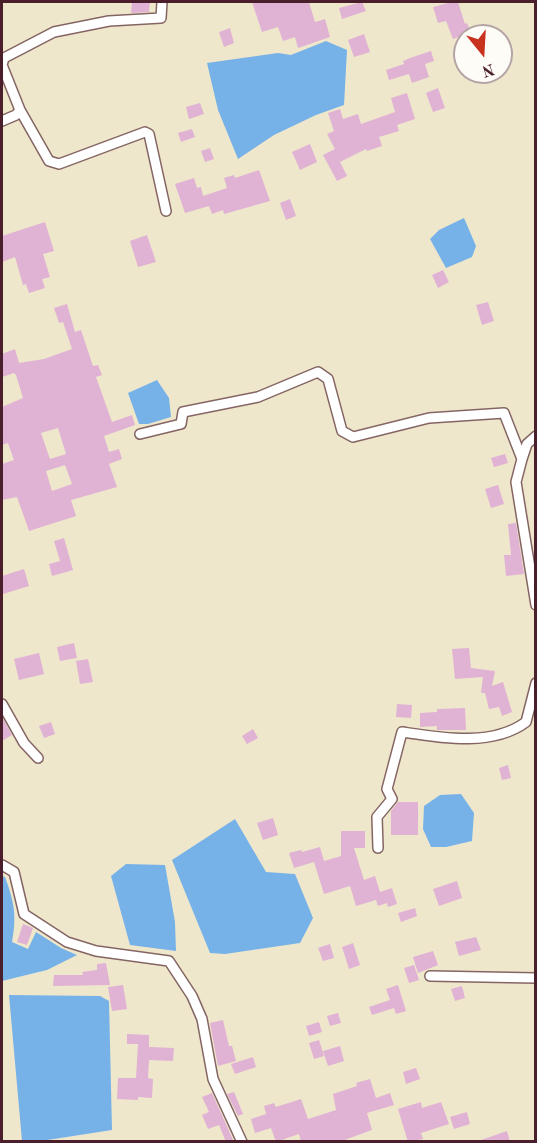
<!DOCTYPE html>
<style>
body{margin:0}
#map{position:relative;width:537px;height:1143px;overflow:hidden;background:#efe7cc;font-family:"Old Standard TT",serif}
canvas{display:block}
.frame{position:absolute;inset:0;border:3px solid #4a1f2b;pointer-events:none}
.north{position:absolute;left:453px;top:24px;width:60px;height:60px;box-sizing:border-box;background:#fdfcf7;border:2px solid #b5a4a5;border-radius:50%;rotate:162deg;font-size:16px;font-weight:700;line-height:24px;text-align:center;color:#4a1f2b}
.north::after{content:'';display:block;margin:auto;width:21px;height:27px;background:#c8321e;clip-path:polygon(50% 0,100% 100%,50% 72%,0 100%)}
</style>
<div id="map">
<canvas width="537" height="1143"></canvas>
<div class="frame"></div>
<div class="north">N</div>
</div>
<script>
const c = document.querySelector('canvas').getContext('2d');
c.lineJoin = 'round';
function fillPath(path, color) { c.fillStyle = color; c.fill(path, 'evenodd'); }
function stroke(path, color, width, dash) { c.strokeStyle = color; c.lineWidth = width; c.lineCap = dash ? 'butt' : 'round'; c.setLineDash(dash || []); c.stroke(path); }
fillPath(new Path2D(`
 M 326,41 L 347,50 L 344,105 L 316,115 L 274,135 L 238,159 L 218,110 L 207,63 L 278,53 L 291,55 Z
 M 464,218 L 476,246 L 472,257 L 446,268 L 430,239 L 439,230 Z
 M 157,380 L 169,398 L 171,417 L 148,424 L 139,424 L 128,393 Z
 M 461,794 L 474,813 L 472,841 L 446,847 L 431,847 L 423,829 L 424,806 L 440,795 Z
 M 235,819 L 266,872 L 295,874 L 313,918 L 300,943 L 225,954 L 210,953 L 172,860 Z
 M 126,864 L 165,865 L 175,922 L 176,951 L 130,945 L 111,876 Z
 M 2,876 L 5,877 C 14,901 17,916 12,942 L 28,949 L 36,932 L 61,948 L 77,955 L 47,970 L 2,981 Z
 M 9,995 L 100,996 L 109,1001 L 112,1130 L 41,1141 L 22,1141 Z`), '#76b2e8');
fillPath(new Path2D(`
 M 132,2 L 150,2 L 149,12 L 131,13 Z
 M 252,2 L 309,2 L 315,22 L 325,19 L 330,37 L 298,48 L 295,37 L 283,41 L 278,27 L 262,32 Z
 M 362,2 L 366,11 L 342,19 L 339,8 Z
 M 452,2 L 458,2 L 465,24 L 467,23 L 471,33 L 453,39 L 446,21 L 438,23 L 433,7 Z
 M 230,28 L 234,43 L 224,47 L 219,32 Z
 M 364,34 L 370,52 L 354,57 L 348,40 Z
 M 431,51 L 434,61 L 425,64 L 429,77 L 412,83 L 409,74 L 389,80 L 386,70 L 404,64 L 403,61 L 410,58 Z
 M 438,88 L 445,108 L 433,112 L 426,93 Z
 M 407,93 L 415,119 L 397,125 L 399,131 L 379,137 L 382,146 L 367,151 L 366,149 L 340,162 L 347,176 L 337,181 L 323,155 L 335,149 L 327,134 L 334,131 L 328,113 L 340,109 L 343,119 L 358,114 L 361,124 L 395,112 L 391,98 Z
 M 200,103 L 204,114 L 189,119 L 186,107 Z
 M 192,129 L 195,137 L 181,142 L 178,133 Z
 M 310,144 L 317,162 L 300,170 L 292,152 Z
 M 210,148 L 214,159 L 205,162 L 201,151 Z
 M 259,170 L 270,201 L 224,214 L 223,210 L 212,214 L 209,206 L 185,213 L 175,184 L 194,178 L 197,188 L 201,187 L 203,196 L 227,188 L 224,178 L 234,175 L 235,178 Z
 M 290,199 L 296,216 L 286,220 L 280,203 Z
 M 45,222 L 54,251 L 43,254 L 50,277 L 42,279 L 45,288 L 29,293 L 26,284 L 23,285 L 15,257 L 2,262 L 2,236 Z
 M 147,235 L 156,262 L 138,267 L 130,241 Z
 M 443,270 L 449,282 L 438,288 L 432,275 Z
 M 488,302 L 494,321 L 482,325 L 476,305 Z
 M 67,304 L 75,332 L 81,330 L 93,366 L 98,365 L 102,375 L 96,377 L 112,422 L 132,415 L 135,425 L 104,436 L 109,452 L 119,449 L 122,459 L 109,464 L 117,487 L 71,500 L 76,516 L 29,531 L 17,497 L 2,500 L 2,464 L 14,460 L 8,443 L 2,445 L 2,407 L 23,398 L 16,375 L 14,373 L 2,377 L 2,354 L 15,349 L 19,363 L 44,359 L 72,349 L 63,322 L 59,323 L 54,308 ZM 58,428 L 66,454 L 50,459 L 41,433 ZM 65,465 L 72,484 L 52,491 L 46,471 Z
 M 505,454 L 508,463 L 494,467 L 491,458 Z
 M 498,485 L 504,504 L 491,508 L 485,489 Z
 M 516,523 L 524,574 L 506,576 L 504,555 L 511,555 L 508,524 Z
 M 64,538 L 73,570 L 52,576 L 49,564 L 60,561 L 54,541 Z
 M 24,569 L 29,586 L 3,594 L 2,576 Z
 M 74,643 L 77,658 L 60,661 L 57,647 Z
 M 469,648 L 471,668 L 495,671 L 492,686 L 503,682 L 512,712 L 502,716 L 499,707 L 489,709 L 485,693 L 481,693 L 483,677 L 455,679 L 452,649 Z
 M 39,653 L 44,674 L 19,680 L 14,659 Z
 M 88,659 L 93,682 L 80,684 L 76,661 Z
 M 397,704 L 412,705 L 411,718 L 396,717 Z
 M 465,708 L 466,730 L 437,730 L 437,726 L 420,727 L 420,713 L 437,712 L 437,709 Z
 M 2,717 L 12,735 L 2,741 Z
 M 51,722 L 55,734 L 44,738 L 39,726 Z
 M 253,729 L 258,738 L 247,744 L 242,736 Z
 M 508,765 L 511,778 L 502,780 L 499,768 Z
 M 398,802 L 418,802 L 418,835 L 391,835 L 391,811 Z
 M 273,818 L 278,835 L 263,840 L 257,823 Z
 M 341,831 L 365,831 L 365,848 L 354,848 L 364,880 L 375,876 L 380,892 L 392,888 L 397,904 L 388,907 L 387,903 L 378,906 L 376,900 L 356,906 L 350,886 L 324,894 L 314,862 L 294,868 L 289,853 L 301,850 L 302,852 L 320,847 L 324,861 L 341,856 Z
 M 457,881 L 462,898 L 439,906 L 433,889 Z
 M 415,908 L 417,916 L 401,922 L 398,913 Z
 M 23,924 L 33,928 L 27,945 L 17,942 Z
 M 476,937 L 481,950 L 459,956 L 455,942 Z
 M 353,943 L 360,965 L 349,969 L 342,947 Z
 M 330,944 L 334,958 L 323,961 L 318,948 Z
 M 433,951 L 438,965 L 418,973 L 413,957 Z
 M 106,963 L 110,985 L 53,986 L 54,975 L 83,975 L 82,972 L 97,970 L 97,964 Z
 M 414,965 L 419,980 L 409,983 L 404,968 Z
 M 123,985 L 127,1009 L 112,1011 L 108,987 Z
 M 398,985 L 406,1011 L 396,1014 L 394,1008 L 372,1015 L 369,1007 L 390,1000 L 386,989 Z
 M 462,986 L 465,998 L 455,1001 L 451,989 Z
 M 338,1013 L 341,1023 L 330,1026 L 327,1016 Z
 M 223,1020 L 229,1046 L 232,1046 L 236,1061 L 218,1066 L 210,1023 Z
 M 319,1022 L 322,1032 L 309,1036 L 306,1026 Z
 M 127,1034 L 149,1035 L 149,1047 L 174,1048 L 173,1061 L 149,1060 L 148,1078 L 153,1079 L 152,1098 L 138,1097 L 138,1100 L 117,1099 L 118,1078 L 136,1078 L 138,1044 L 127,1044 Z
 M 319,1040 L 324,1056 L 314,1059 L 309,1043 Z
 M 340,1046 L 344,1061 L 328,1066 L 323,1051 Z
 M 253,1057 L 256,1067 L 235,1074 L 231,1064 Z
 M 416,1068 L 420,1079 L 406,1084 L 403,1072 Z
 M 370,1079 L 376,1098 L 390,1093 L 394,1105 L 367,1113 L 372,1130 L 339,1142 L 301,1142 L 299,1134 L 276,1142 L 271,1128 L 255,1133 L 251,1119 L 266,1114 L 264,1106 L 274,1103 L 276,1107 L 301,1099 L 308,1119 L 336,1110 L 333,1094 L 357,1086 L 356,1083 Z
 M 234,1092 L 243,1114 L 238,1116 L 227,1094 Z
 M 212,1093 L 234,1142 L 226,1142 L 219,1125 L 208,1129 L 202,1115 L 209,1112 L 202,1097 Z
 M 421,1102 L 422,1108 L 441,1102 L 449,1124 L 421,1133 L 423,1139 L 408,1142 L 398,1109 Z
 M 467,1112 L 470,1124 L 454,1129 L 450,1117 Z
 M 507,1131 L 510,1142 L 481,1142 L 481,1140 Z`), '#e0b2d4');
const street = new Path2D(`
 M 20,110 L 49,161 L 59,164 L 145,132 L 149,134 L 166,211
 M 2,121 L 16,115 L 20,110 L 2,65 L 4,58 L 54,32 L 109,21 L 161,18 L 162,2
 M 140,434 L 181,424 L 183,412 L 258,397 L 318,372 L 328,379 L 342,431 L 353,437 L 429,418 L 504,413 L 522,459 L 527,444 L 536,436
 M 522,459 L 516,482 L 536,605
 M 2,704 L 24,743 L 38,758
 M 378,848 L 377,817 L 392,799 L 387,789 L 402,732 C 442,738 492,747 526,722 L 536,683
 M 2,865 L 14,872 L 24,914 L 67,942 L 96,951 L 169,961 L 192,996 L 202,1019 L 213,1079 L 242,1142
 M 430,976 L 536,978`);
stroke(street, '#846563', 12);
stroke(street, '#fff', 9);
</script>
